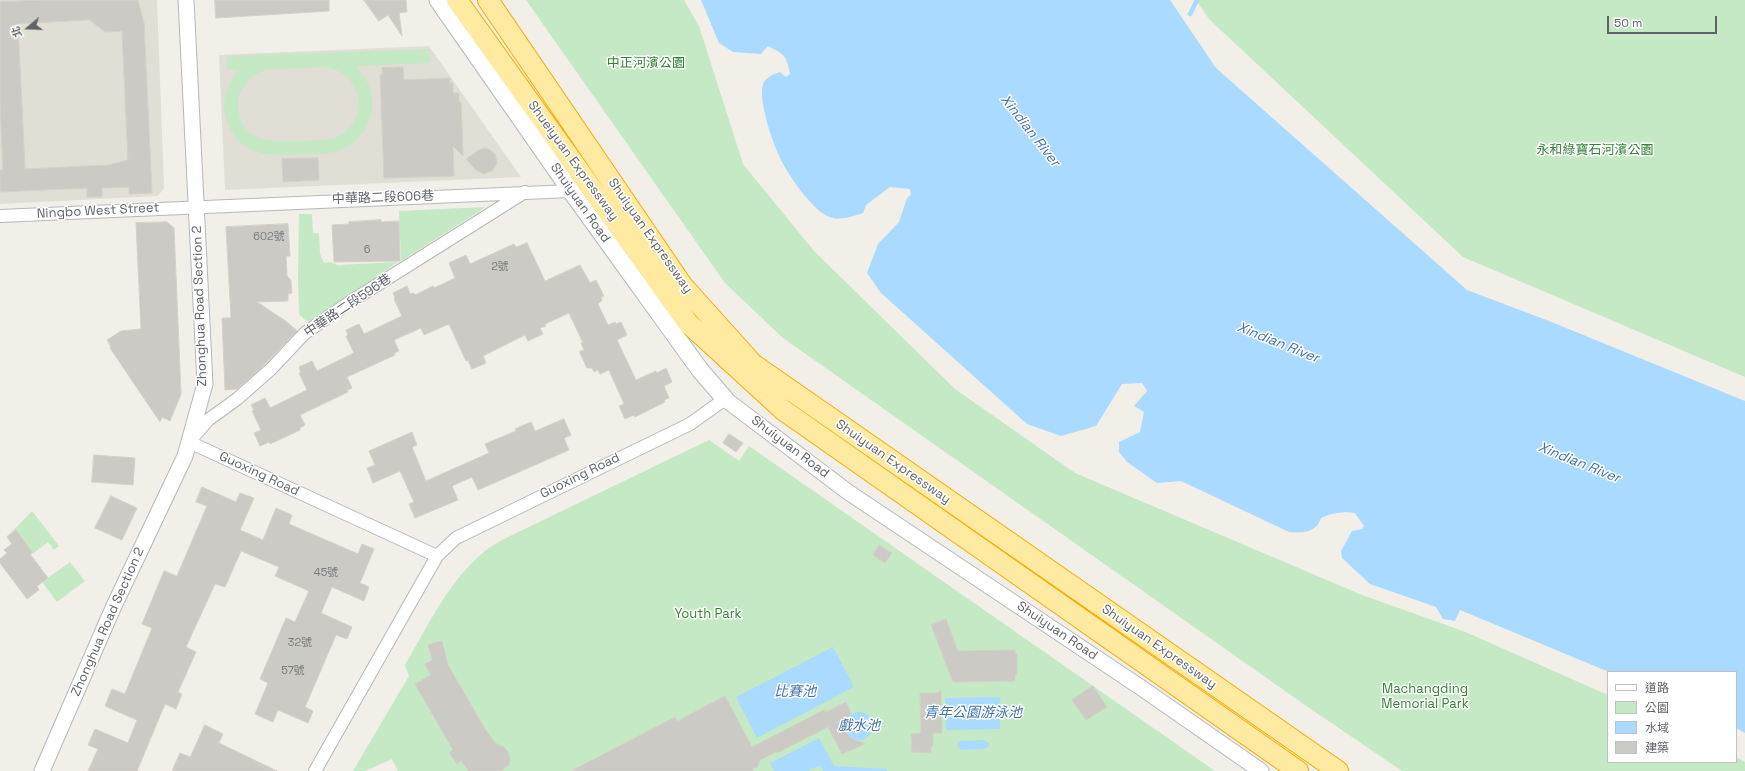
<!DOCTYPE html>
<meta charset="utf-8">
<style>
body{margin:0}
#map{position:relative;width:1745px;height:771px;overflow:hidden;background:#f1efe8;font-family:"Space Grotesk","Noto Sans TC",sans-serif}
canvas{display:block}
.legend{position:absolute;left:1607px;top:671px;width:130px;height:92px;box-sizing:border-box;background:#fff;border:1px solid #bfc1c3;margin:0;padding:5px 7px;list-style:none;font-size:12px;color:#5f6368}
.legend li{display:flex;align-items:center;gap:8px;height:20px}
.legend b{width:20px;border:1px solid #bfc1c3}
.north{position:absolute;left:8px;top:8px;width:40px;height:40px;-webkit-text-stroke:3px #fff;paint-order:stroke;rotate:251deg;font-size:11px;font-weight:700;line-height:16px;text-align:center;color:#5f6368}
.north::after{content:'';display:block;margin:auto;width:14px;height:18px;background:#5f6368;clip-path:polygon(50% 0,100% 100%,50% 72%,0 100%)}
.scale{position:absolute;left:1607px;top:16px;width:110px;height:18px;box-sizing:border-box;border:2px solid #5f6368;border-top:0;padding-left:5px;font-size:12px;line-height:14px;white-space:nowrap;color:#5f6368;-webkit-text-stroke:3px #fff;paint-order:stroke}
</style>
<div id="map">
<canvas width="1745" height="771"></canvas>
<ul class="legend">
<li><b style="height:5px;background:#fff"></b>道路</li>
<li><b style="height:11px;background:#c5e8c5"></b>公園</li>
<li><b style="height:11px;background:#aadaff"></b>水域</li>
<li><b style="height:11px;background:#cccac5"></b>建築</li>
</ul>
<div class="north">北</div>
<div class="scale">50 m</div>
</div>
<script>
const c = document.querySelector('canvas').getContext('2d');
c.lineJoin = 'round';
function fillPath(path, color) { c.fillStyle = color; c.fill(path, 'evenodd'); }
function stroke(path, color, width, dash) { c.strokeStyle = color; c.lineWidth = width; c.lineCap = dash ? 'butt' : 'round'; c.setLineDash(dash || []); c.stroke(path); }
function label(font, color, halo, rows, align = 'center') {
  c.font = font + ' "Space Grotesk","Noto Sans TC",sans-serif'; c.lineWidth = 3; c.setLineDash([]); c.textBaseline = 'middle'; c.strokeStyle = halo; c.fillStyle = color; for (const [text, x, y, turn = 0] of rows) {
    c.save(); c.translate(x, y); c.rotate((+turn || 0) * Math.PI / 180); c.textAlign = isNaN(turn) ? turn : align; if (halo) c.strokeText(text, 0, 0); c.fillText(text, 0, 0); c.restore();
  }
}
fillPath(new Path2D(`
 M 0,0 L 157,0 L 164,188 L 158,196 L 0,204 Z
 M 429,46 L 521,177 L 225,190 L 219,55 Z`), '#e1ded6');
fillPath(new Path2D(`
 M 526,0 L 684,0 L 699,26 L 743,164 L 814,251 L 955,389 L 1075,473 L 1362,595 L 1463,631 L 1608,695 L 1608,762 L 1736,762 L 1736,757 L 1745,762 L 1745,771 L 1402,771 L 1305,705 L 783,338 L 725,283 Z
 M 1196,0 L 1745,0 L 1745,377 L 1463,257 L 1209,19 Z
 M 429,49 L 430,63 L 356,66 C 361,72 366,78 369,86 C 379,110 365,142 340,150 C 327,155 314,154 301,154 C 267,156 238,156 226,118 C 221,101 227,84 239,70 L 227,70 L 227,56 ZM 323,67 C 337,68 349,75 355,88 C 364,107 355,131 334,138 C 324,141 312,140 301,141 C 274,142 240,144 238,106 C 237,87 253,71 272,69 Z
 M 486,207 L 401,261 L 399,211 Z
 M 299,214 L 312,214 L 313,233 L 319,233 L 320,254 L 324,263 L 330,262 L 338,265 L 398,262 L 310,322 L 304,319 L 299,314 L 298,275 Z
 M 709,440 L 739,461 L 749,446 L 1215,771 L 398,771 L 392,759 L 365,771 L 353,771 L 409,676 L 405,665 C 428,626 449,580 485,551 C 491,546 499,542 506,538 Z
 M 32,511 L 59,546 L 54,550 L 48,542 L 26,559 L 8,536 Z
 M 70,562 L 85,581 L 57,602 L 42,582 Z`), '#c5e8c5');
fillPath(new Path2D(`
 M 701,0 L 1170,0 L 1216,68 L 1467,290 L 1549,321 L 1745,401 L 1745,733 L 1736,728 L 1736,672 L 1609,672 L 1460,610 L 1455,621 L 1443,619 L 1436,607 L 1370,584 L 1342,558 L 1341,551 L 1352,531 L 1362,529 L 1364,526 L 1355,513 C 1345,511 1331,513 1321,518 C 1316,533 1303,533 1289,532 L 1181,481 L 1157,483 L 1127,462 L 1119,452 L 1119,442 L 1140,432 L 1144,412 L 1134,406 L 1147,391 L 1142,383 L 1122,384 L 1096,426 L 1061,436 L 1027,424 L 881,293 L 867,273 L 878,244 L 899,222 L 907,198 L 911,195 L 910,189 L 890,187 L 866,205 L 863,213 C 853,216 843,220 833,218 C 815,215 789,176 781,160 C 773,144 758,101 763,84 C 766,77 774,74 780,72 L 786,77 L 790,74 C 787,56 784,54 768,46 L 761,54 L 733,52 L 719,43 Z
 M 833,647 L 854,687 L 757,738 L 736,697 Z
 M 1000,697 L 1000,729 L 946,730 L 945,698 Z
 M845 726a14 14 0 1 1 28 0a14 14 0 1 1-28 0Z
 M 819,738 L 834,766 L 887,769 L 887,771 L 823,771 L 820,765 L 808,771 L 774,771 L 770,763 Z
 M 984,740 L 989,743 L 989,746 L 984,749 L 961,750 L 957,745 L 960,741 Z`), '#aadaff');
stroke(new Path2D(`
 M 1190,14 L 1197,0`), '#aadaff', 4.5);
const building = new Path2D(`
 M 45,0 L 138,0 L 144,23 L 152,193 L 129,194 L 129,187 L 102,188 L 102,197 L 87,197 L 87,188 L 0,192 L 0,170 L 3,170 L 0,105 L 0,2 ZM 90,20 L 105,32 L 122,31 L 128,160 L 109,165 L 25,169 L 18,24 Z
 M 215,0 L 329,0 L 329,11 L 216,18 Z
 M 364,0 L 406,0 L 407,12 L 399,13 L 402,36 L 388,15 L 379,21 Z
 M 403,67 L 404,80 L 450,78 L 450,83 L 453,83 L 453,93 L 459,93 L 459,102 L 461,102 L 463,156 L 453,146 L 454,176 L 384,178 L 380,75 L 382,75 L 382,68 Z
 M 485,148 L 490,150 L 495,154 L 497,163 L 493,170 L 484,174 L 476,170 L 466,159 L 479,150 Z
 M 318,158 L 319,180 L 283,182 L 282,159 Z
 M 381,220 L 381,222 L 399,221 L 400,261 L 334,262 L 332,225 L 349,224 L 349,222 Z
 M 167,222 L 174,228 L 181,394 L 170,421 L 162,417 L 160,422 L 110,348 L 111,347 L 107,340 L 121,331 L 141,329 L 136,223 Z
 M 288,224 L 290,256 L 286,256 L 287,276 L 291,280 L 292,293 L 288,294 L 288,301 L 257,302 L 287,322 L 297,331 L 261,368 L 237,389 L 225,390 L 222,318 L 231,318 L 226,227 Z
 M 527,243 L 545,281 L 580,265 L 590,283 L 596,280 L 604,296 L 601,297 L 602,300 L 598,304 L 608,325 L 615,322 L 616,324 L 621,322 L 627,335 L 617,340 L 636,380 L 656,371 L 657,373 L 666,368 L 672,382 L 664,386 L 669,398 L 664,400 L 665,402 L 635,417 L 634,415 L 625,419 L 619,406 L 624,404 L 609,370 L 600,374 L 598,370 L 594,372 L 592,368 L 587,368 L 580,353 L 580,351 L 584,350 L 581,343 L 583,343 L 569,313 L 545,324 L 546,326 L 540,328 L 543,334 L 528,341 L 525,335 L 483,356 L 486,363 L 472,369 L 468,360 L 466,361 L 449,324 L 424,335 L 421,328 L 394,340 L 399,351 L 394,353 L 395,355 L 347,377 L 352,388 L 347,390 L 348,392 L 300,415 L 305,425 L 300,428 L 300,430 L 270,444 L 269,442 L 260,446 L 254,433 L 261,430 L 252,411 L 254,410 L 251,405 L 265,398 L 270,408 L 307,390 L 299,373 L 301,373 L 299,367 L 312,361 L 317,371 L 354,353 L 346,336 L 348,335 L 346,330 L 359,324 L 364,334 L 402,316 L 394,299 L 395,298 L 393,293 L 407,286 L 410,294 L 414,293 L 415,295 L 433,286 L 434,288 L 455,278 L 449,263 L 466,255 L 470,264 L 514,244 L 516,247 Z
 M 564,419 L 571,435 L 564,438 L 569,450 L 478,490 L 472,477 L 452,486 L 458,500 L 415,518 L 409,504 L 414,502 L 400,471 L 373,483 L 367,468 L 375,465 L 369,451 L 412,432 L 417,445 L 412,447 L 426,481 L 489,453 L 485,444 L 516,431 L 515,429 L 531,422 L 535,431 Z
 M 729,434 L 743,443 L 736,452 L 723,443 Z
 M 94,455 L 135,458 L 133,485 L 92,482 Z
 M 202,487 L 236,502 L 240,493 L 254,498 L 240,530 L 263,540 L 276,508 L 292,515 L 289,524 L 358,554 L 362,544 L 374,549 L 360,583 L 369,587 L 364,601 L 332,587 L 321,613 L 352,627 L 347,639 L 336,635 L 305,707 L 313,711 L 308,723 L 278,710 L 273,722 L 255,714 L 268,683 L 260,679 L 286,618 L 295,622 L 309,591 L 275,576 L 279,567 L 241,551 L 225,587 L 215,584 L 186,647 L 196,652 L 178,692 L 182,694 L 176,709 L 165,704 L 137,771 L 88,771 L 98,749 L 88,745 L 95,729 L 128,743 L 137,720 L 105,706 L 112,689 L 125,694 L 152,628 L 142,624 L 164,571 L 177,576 L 207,506 L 196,502 Z
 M 111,496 L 137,508 L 122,540 L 95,528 Z
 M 16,530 L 32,552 L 30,554 L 48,578 L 37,586 L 39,590 L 27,599 L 0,563 L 0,559 L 7,553 L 4,550 L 12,544 L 7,537 Z
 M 879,545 L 892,553 L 885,563 L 873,555 Z
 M 946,619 L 958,651 L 1015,650 L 1015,654 L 1017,654 L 1017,675 L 1015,675 L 1015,681 L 953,682 L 931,625 Z
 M 442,641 L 448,665 L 485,729 L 495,743 L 504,747 L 508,752 L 510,758 L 509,765 L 501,771 L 469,771 L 461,761 L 457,764 L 449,753 L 453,750 L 415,684 L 431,675 L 425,664 L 432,660 L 428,645 Z
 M 1093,686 L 1107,707 L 1086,720 L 1072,700 Z
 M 941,691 L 942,733 L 933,733 L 933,747 L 931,747 L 931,753 L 912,752 L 911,734 L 921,733 L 920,693 L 936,693 Z
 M 725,696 L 752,747 L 824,710 L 825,712 L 830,710 L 846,702 L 851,713 L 845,722 L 846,733 L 851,738 L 865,744 L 842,754 L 828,727 L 777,753 L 776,752 L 760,760 L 757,768 L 754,767 L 753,771 L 571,771 L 675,717 L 677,721 Z
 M 205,725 L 223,734 L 219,743 L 277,771 L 172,771 L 180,753 L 190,757 Z`);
fillPath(building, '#cccac5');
stroke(building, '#d6d1c6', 1);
const minor = new Path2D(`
 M 0,216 L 571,191
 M 437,556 L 189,442 L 208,420 L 237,399 L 271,369 L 305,333 L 350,302 L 525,192
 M 315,771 L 437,556 L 456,538 L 690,424 L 725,399`);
const tertiary = new Path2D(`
 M 725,399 L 848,492 L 1143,689 L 1261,771
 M 42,771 L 113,608 L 185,456 L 205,384 L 186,0`);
const secondary = new Path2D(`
 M 438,0 L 571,191 L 700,370 L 725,399`);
const trunk = new Path2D(`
 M 457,0 L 688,323 L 783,410 L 1298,771
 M 488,0 L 682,285 L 753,364 L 1338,771`);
stroke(minor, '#b5b8bc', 14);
stroke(tertiary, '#b5b8bc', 17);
stroke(secondary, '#b6babf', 19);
stroke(trunk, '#f9ab00', 22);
stroke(minor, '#fff', 12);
stroke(tertiary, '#fff', 15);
stroke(secondary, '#fff', 17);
stroke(trunk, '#feeaa1', 20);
label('11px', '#7a7d7f', null, [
 ["602號",269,237],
 ["6",367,250],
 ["2號",500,267],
 ["45號",326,573],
 ["32號",300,643],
 ["57號",293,671]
]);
label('13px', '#348238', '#fff', [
 ["中正河濱公園",646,63],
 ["永和綠寶石河濱公園",1595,150],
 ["Youth Park",708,614],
 ["Machangding",1425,689],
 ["Memorial Park",1425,704]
]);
label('13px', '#5f6368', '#fff', [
 ["Shueiyuan Expressway",573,161,54],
 ["中華路二段606巷",383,198,-2],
 ["Shuiyuan Road",580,203,55],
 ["Ningbo West Street",98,211,-3],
 ["Shuiyuan Expressway",650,236,55],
 ["Zhonghua Road Section 2",200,306,-92],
 ["中華路二段596巷",348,306,-34],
 ["Shuiyuan Road",790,447,37],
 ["Shuiyuan Expressway",893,462,35],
 ["Guoxing Road",259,474,25],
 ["Guoxing Road",580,476,-26],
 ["Zhonghua Road Section 2",108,622,-66],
 ["Shuiyuan Road",1057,631,34],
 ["Shuiyuan Expressway",1159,647,35]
]);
label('italic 14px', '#4174aa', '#fff', [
 ["Xindian River",1030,131,52],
 ["Xindian River",1278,343,22],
 ["Xindian River",1579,463,22],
 ["比賽池",795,692],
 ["青年公園游泳池",973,713],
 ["戲水池",859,726]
]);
</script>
